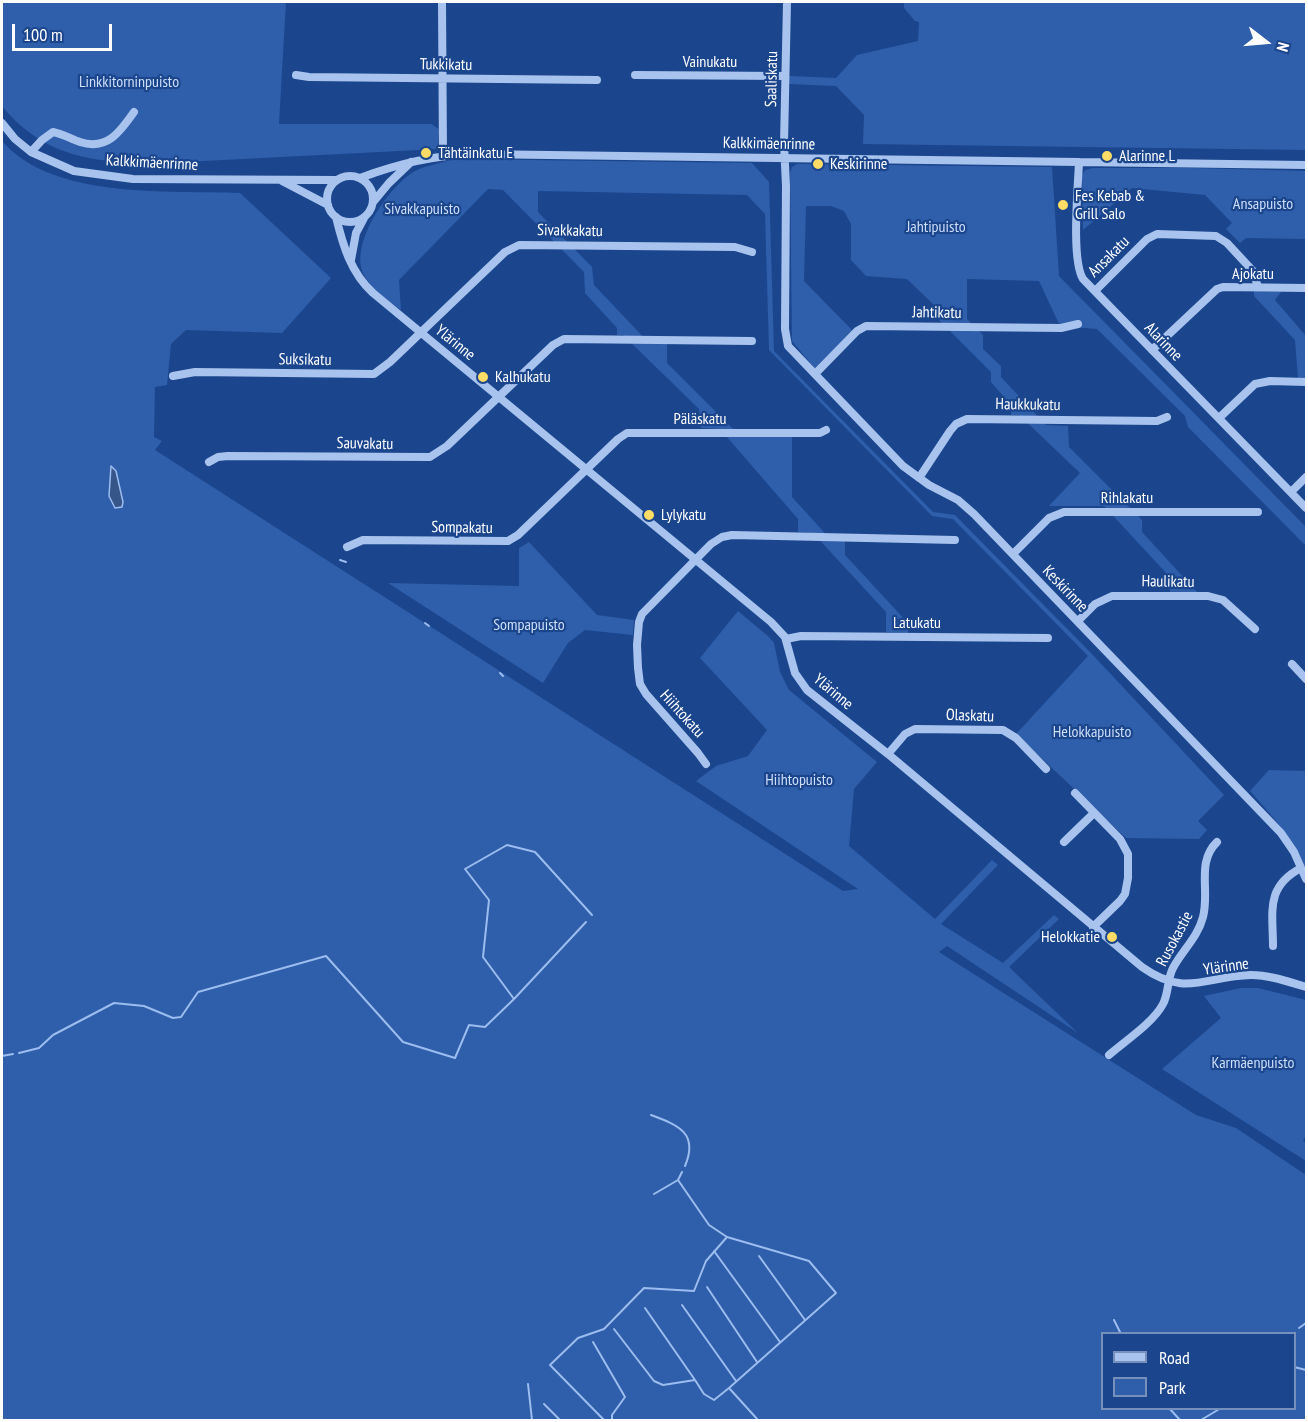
<!DOCTYPE html>
<meta charset="utf-8">
<style>
body{margin:0}
#map{position:relative;width:1308px;height:1422px;overflow:hidden;background:#1b468d;font-family:"PT Sans Narrow",sans-serif}
canvas{display:block}
.frame{position:absolute;inset:0;border:3px solid #fff;pointer-events:none}
.legend{position:absolute;left:1101px;top:1332px;width:195px;height:78px;box-sizing:border-box;background:#1b468d;border:2px solid #7690bb;margin:0;padding:8px 10px;list-style:none;font-size:18px;color:#fff}
.legend li{display:flex;align-items:center;gap:12px;height:30px}
.legend b{width:30px;border:2px solid #7690bb}
.north{position:absolute;left:1236px;top:12px;width:60px;height:60px;-webkit-text-stroke:4px #1b468d;paint-order:stroke;rotate:106deg;font-size:16px;font-weight:700;line-height:24px;text-align:center;color:#fff}
.north::after{content:'';display:block;margin:auto;width:21px;height:27px;background:#fff;clip-path:polygon(50% 0,100% 100%,50% 72%,0 100%)}
.scale{position:absolute;left:12px;top:24px;width:100px;height:27px;box-sizing:border-box;border:3px solid #fff;border-top:0;padding-left:8px;font-size:18px;line-height:21px;white-space:nowrap;color:#fff;-webkit-text-stroke:4px #1b468d;paint-order:stroke}
</style>
<div id="map">
<canvas width="1308" height="1422"></canvas>
<div class="frame"></div>
<ul class="legend">
<li><b style="height:8px;background:#a8c3ed"></b>Road</li>
<li><b style="height:16px;background:#2f5eab"></b>Park</li>
</ul>
<div class="north">N</div>
<div class="scale">100 m</div>
</div>
<script>
const c = document.querySelector('canvas').getContext('2d');
c.lineJoin = 'round';
function fillPath(path, color) { c.fillStyle = color; c.fill(path, 'evenodd'); }
function stroke(path, color, width, dash) { c.strokeStyle = color; c.lineWidth = width; c.lineCap = dash ? 'butt' : 'round'; c.setLineDash(dash || []); c.stroke(path); }
function label(font, color, halo, rows, align = 'center') {
  c.font = font + ' "PT Sans Narrow",sans-serif'; c.lineWidth = 4.5; c.setLineDash([]); c.textBaseline = 'middle'; c.strokeStyle = halo; c.fillStyle = color; for (const [text, x, y, turn = 0] of rows) {
    c.save(); c.translate(x, y); c.rotate((+turn || 0) * Math.PI / 180); c.textAlign = isNaN(turn) ? turn : align; if (halo) c.strokeText(text, 0, 0); c.fillText(text, 0, 0); c.restore();
  }
}
fillPath(new Path2D(`
 M 2,2 L 286,2 L 279,124 L 431,124 L 439,129 L 438,149 L 164,163 C 99,163 46,160 2,106 Z
 M 904,2 L 1306,2 L 1306,150 L 863,144 L 864,115 L 836,86 L 789,84 L 789,76 L 836,78 L 857,55 L 918,41 L 919,22 L 915,21 L 904,8 Z
 M 2,141 C 53,200 168,190 240,193 L 331,278 L 282,333 L 186,330 L 171,344 L 167,385 L 155,387 L 154,437 L 162,441 L 155,450 L 843,891 L 858,889 L 696,781 L 716,766 L 748,756 L 767,730 L 700,658 L 738,611 L 769,637 L 774,643 L 780,672 L 789,690 L 877,762 L 854,789 L 849,846 L 935,919 L 992,860 L 998,865 L 941,924 L 1003,963 L 1054,915 L 1059,919 L 1009,967 L 1078,1033 L 947,946 L 939,952 L 1196,1115 L 1236,1128 L 1306,1175 L 1306,1420 L 2,1420 ZM 1102,1334 L 1294,1334 L 1294,1408 L 1102,1408 Z
 M 453,159 L 752,163 L 769,182 L 774,351 L 933,512 L 955,515 L 1091,653 L 1224,795 L 1198,821 L 1207,830 L 1199,839 L 1126,838 L 1016,734 L 1088,656 L 953,519 L 932,516 L 769,350 L 765,214 L 747,195 L 538,191 L 538,212 L 592,267 L 594,285 L 649,343 L 667,344 L 667,363 L 741,437 L 792,437 L 792,497 L 832,541 L 845,541 L 845,555 L 908,623 L 908,633 L 886,632 L 886,612 L 813,533 L 798,532 L 798,519 L 720,429 L 701,428 L 699,409 L 623,335 L 617,335 L 617,328 L 585,293 L 584,272 L 503,190 L 488,189 L 399,280 L 401,310 C 387,300 372,290 364,275 C 348,245 390,183 417,170 C 428,165 442,163 453,159 Z
 M 797,164 L 1052,167 L 1059,276 L 1306,527 L 1306,546 L 1188,427 L 1185,416 L 1097,329 L 1060,326 L 1039,281 L 967,279 L 967,319 L 983,335 L 983,349 L 1001,366 L 1001,377 L 1046,425 L 1068,426 L 1069,447 L 1142,520 L 1142,532 L 1197,592 L 1170,592 L 1168,575 L 1104,506 L 1049,506 L 1080,473 L 1019,415 L 1011,415 L 1011,405 L 991,382 L 991,372 L 937,318 L 937,308 L 907,279 L 866,276 L 851,260 L 851,224 L 844,211 L 831,206 L 806,206 L 804,281 L 852,330 L 816,370 L 792,341 L 790,173 L 792,167 Z
 M 1093,168 L 1193,168 L 1306,171 L 1306,239 L 1246,238 L 1240,243 L 1226,229 L 1232,223 L 1205,195 L 1132,188 L 1083,230 L 1082,175 L 1085,170 Z
 M 1254,291 L 1281,292 L 1275,300 L 1306,336 L 1306,378 L 1298,378 L 1295,340 L 1254,296 Z
 M 529,542 L 597,615 L 634,620 L 633,635 L 585,630 L 568,643 L 543,683 L 388,583 L 519,586 L 519,548 Z
 M 1269,770 L 1306,771 L 1306,869 C 1292,837 1273,817 1250,791 Z
 M 1241,988 L 1258,988 L 1306,1000 L 1306,1135 L 1303,1141 L 1306,1143 L 1306,1161 L 1162,1069 L 1221,1018 L 1204,996 Z`), '#2f5eab');
const water = new Path2D(`
 M 111,466 L 116,471 L 123,502 L 122,507 L 115,508 L 109,496 Z`);
fillPath(water, '#365589');
stroke(water, '#9bbdef', 1.5);
stroke(new Path2D(`
 M 340,560 L 346,562
 M 425,623 L 429,626
 M 500,673 L 503,676
 M 514,999 L 483,957 L 489,900 L 465,869 L 507,845 L 535,852 L 592,915
 M 19,1053 L 39,1048 L 53,1035 L 114,1003 L 144,1006 L 173,1018 L 181,1017 L 198,992 L 326,956 L 403,1042 L 455,1058 L 469,1025 L 485,1027 L 514,999 L 586,922
 M 2,1056 L 13,1054
 M 651,1115 C 678,1125 699,1133 685,1166
 M 678,1180 L 682,1172
 M 654,1194 L 678,1180 L 709,1225 L 727,1237 L 809,1261 L 836,1293 L 729,1388 L 758,1420
 M 714,1251 L 780,1342
 M 759,1256 L 805,1320
 M 707,1287 L 757,1362
 M 682,1305 L 736,1381
 M 645,1308 L 695,1380
 M 1114,1320 L 1121,1334
 M 1299,1328 L 1306,1323
 M 614,1329 L 654,1381 L 663,1385 L 695,1380 L 704,1394 L 714,1400 L 729,1388
 M 593,1342 L 625,1397 L 612,1415 L 612,1420
 M 1294,1367 L 1306,1370
 M 528,1384 L 532,1420
 M 544,1404 L 560,1420
 M 1169,1408 L 1180,1420
 M 604,1420 L 550,1365 L 578,1338 L 604,1329 L 644,1288 L 694,1291 L 706,1261 L 727,1237
 M 1020,1420 L 1021,1420
 M 1201,1420 L 1221,1408`), '#9bbdef', 2);
stroke(new Path2D(`
 M 442,2 L 443,156
 M 787,2 L 784,144 L 786,186 L 785,329 L 788,346 L 903,466 L 929,485 L 958,500 L 974,514 L 1281,833 L 1294,852 L 1306,879
 M 296,75 L 309,77 L 597,80
 M 635,75 L 785,76
 M 2,123 L 15,139 L 31,152 L 74,171 L 133,179 L 337,180
 M 31,152 L 42,140 L 53,132 C 63,134 71,139 80,142 C 107,151 120,132 134,112
 M 1079,162 C 1078,188 1071,259 1083,279 L 1306,508
 M327 199a23 23 0 1 1 46 0a23 23 0 1 1-46 0Z
 M 360,178 C 397,164 434,155 474,154 L 1306,165
 M 282,181 L 328,205
 M 374,201 L 389,183 L 411,162
 M 336,217 C 343,246 351,273 373,293 L 771,622 L 785,637 L 795,673 L 807,690 L 888,754 L 1142,967 C 1186,998 1205,976 1251,975 C 1270,975 1289,982 1306,987
 M 351,260 L 356,233 L 364,218
 M 1095,291 L 1147,239 L 1157,234 L 1216,236 L 1227,243 L 1253,271 L 1258,287
 M 1152,350 L 1217,289 L 1223,287 L 1306,288
 M 815,374 L 857,331 L 866,326 L 1061,328 L 1078,324
 M 173,376 L 195,372 L 374,374 L 390,362 L 505,252 L 519,245 L 735,247 L 752,252
 M 1219,418 L 1255,384 L 1270,381 L 1306,382
 M 209,462 L 218,457 L 228,456 L 430,457 L 447,446 L 553,345 L 564,339 L 752,341
 M 919,478 L 950,431 L 956,424 L 967,419 L 1157,421 L 1167,417
 M 1291,492 L 1306,477
 M 347,547 L 363,540 L 508,541 L 518,535 L 618,439 L 627,433 L 820,433 L 826,430
 M 1013,554 L 1049,518 L 1064,512 L 1258,512
 M 1078,621 L 1095,604 L 1112,596 L 1208,596 L 1223,600 L 1255,629
 M 786,639 L 801,636 L 1048,638
 M 1292,664 L 1306,679
 M 888,754 L 905,734 L 915,729 L 1003,730 L 1016,738 L 1046,769
 M 706,764 L 698,753 L 646,694 L 640,684 L 638,668 L 637,645 L 639,622 L 642,614 L 711,544 L 722,537 L 732,535 L 955,540
 M 1075,793 L 1120,839 L 1128,854 L 1128,878 L 1125,894 L 1120,901 L 1093,927
 M 1064,842 L 1094,813
 M 1273,946 C 1273,912 1265,887 1301,868
 M 1109,1055 C 1125,1041 1153,1023 1163,1004 C 1169,993 1167,979 1173,968 C 1182,951 1198,937 1203,917 C 1210,891 1196,862 1217,842`), '#a8c3ed', 8);
for (const [x, y, r, color] of [
 [426,153,6,"#fedc65"],
 [1107,156,6,"#fedc65"],
 [818,164,6,"#fedc65"],
 [1063,205,6,"#fedc65"],
 [483,377,6,"#fedc65"],
 [649,515,6,"#fedc65"],
 [1112,937,6,"#fedc65"]
]) { const dot = new Path2D(); dot.arc(x, y, r, 0, 2 * Math.PI); c.fillStyle = color; c.fill(dot); stroke(dot, '#1b468d', 2); }
label('16px', '#fff', '#1b468d', [
 ["Vainukatu",710,62],
 ["Tukkikatu",446,65,1],
 ["Saaliskatu",772,79,-89],
 ["Kalkkimäenrinne",769,144,1],
 ["Kalkkimäenrinne",152,163,3],
 ["Sivakkakatu",570,231,1],
 ["Ansakatu",1109,257,-45],
 ["Ajokatu",1253,274],
 ["Jahtikatu",937,313,1],
 ["Alarinne",1163,342,46],
 ["Ylärinne",455,343,39],
 ["Suksikatu",305,360,1],
 ["Haukkukatu",1028,405,1],
 ["Päläskatu",700,419],
 ["Sauvakatu",365,444,1],
 ["Rihlakatu",1127,498],
 ["Sompakatu",462,528,1],
 ["Haulikatu",1168,582,1],
 ["Keskirinne",1065,589,46],
 ["Latukatu",917,623],
 ["Ylärinne",833,692,40],
 ["Hiihtokatu",682,714,48],
 ["Olaskatu",970,716,2],
 ["Rusokastie",1175,939,-62],
 ["Ylärinne",1226,967,-8]
]);
label('16px', '#cedffa', '#1b468d', [
 ["Linkkitorninpuisto",129,82],
 ["Ansapuisto",1263,204],
 ["Sivakkapuisto",422,209],
 ["Jahtipuisto",936,227],
 ["Sompapuisto",529,625],
 ["Helokkapuisto",1092,732],
 ["Hiihtopuisto",799,780],
 ["Karmäenpuisto",1253,1063]
]);
label('16px', '#fff', '#1b468d', [
 ["Tähtäinkatu E",438,153],
 ["Alarinne L",1119,156],
 ["Keskirinne",830,164],
 ["Fes Kebab &",1075,196],
 ["Grill Salo",1075,214],
 ["Kalhukatu",495,377],
 ["Lylykatu",661,515],
 ["Helokkatie",1100,937,"right"]
], 'left');
</script>
